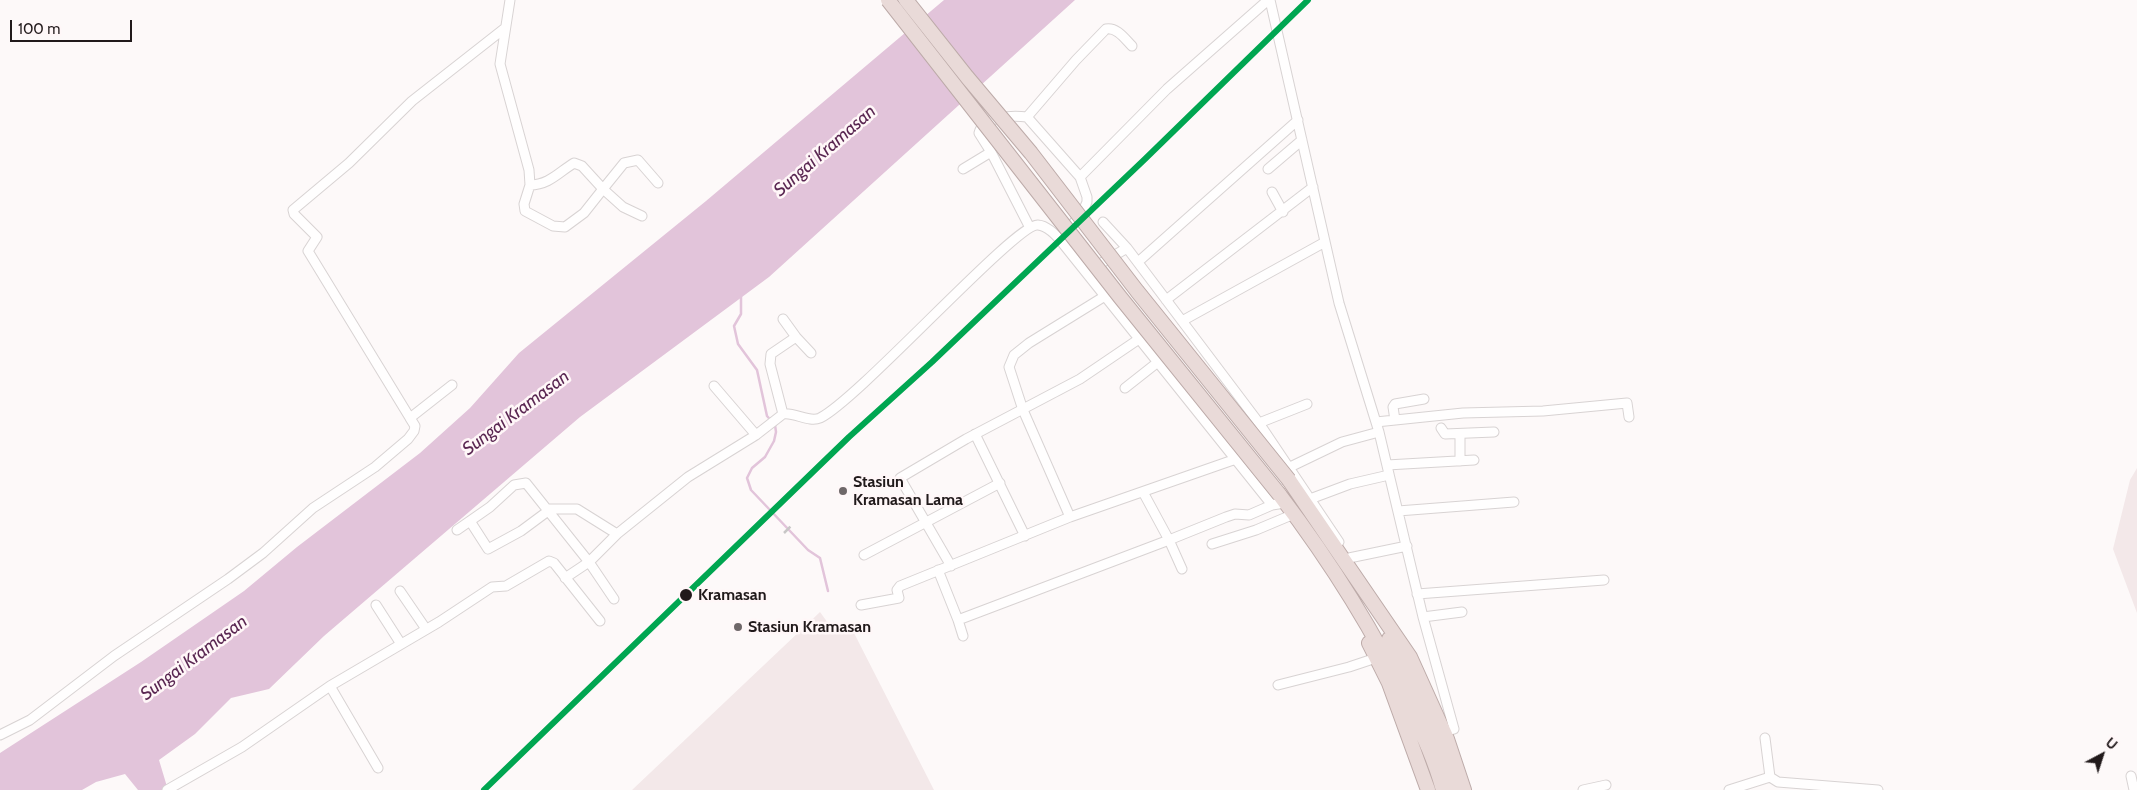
<!DOCTYPE html>
<style>
body{margin:0}
#map{position:relative;width:2137px;height:790px;overflow:hidden;background:#fdf9f9;font-family:Cabin,sans-serif}
canvas{display:block}
.north{position:absolute;left:2077px;top:730px;width:50px;height:50px;-webkit-text-stroke:4px #fff7f8;paint-order:stroke;rotate:40deg;font-size:14px;font-weight:700;line-height:20px;text-align:center;color:#211a1b}
.north::after{content:'';display:block;margin:auto;width:18px;height:22px;background:#211a1b;clip-path:polygon(50% 0,100% 100%,50% 72%,0 100%)}
.scale{position:absolute;left:10px;top:20px;width:122px;height:22px;box-sizing:border-box;border:2px solid #211a1b;border-top:0;padding-left:6px;font-size:15px;line-height:18px;white-space:nowrap;color:#211a1b;-webkit-text-stroke:4px #fff7f8;paint-order:stroke}
</style>
<div id="map">
<canvas width="2137" height="790"></canvas>
<div class="north">U</div>
<div class="scale">100 m</div>
</div>
<script>
const c = document.querySelector('canvas').getContext('2d');
c.lineJoin = 'round';
function fillPath(path, color) { c.fillStyle = color; c.fill(path, 'evenodd'); }
function stroke(path, color, width, dash) { c.strokeStyle = color; c.lineWidth = width; c.lineCap = dash ? 'butt' : 'round'; c.setLineDash(dash || []); c.stroke(path); }
function label(font, color, halo, rows, align = 'center') {
  c.font = font + ' Cabin,sans-serif'; c.lineWidth = 5; c.setLineDash([]); c.textBaseline = 'middle'; c.strokeStyle = halo; c.fillStyle = color; for (const [text, x, y, turn = 0] of rows) {
    c.save(); c.translate(x, y); c.rotate((+turn || 0) * Math.PI / 180); c.textAlign = isNaN(turn) ? turn : align; if (halo) c.strokeText(text, 0, 0); c.fillText(text, 0, 0); c.restore();
  }
}
fillPath(new Path2D(`
 M 2137,468 L 2137,613 L 2113,549 L 2130,480 Z
 M 820,612 L 833,630 L 854,633 L 934,790 L 632,790 Z`), '#f3e8e9');
fillPath(new Path2D(`
 M 944,0 L 1075,0 L 769,277 L 580,417 L 324,636 L 269,689 L 231,698 L 195,734 L 159,760 L 168,790 L 138,790 L 125,774 L 96,782 L 82,790 L 0,790 L 0,753 L 141,662 L 244,591 L 297,547 L 420,453 L 470,408 L 519,353 L 706,201 Z`), '#e2c4da');
stroke(new Path2D(`
 M 741,296 L 741,314 L 734,326 L 738,344 L 757,370 L 767,416 L 775,425 L 776,432 L 774,441 L 765,457 L 752,468 L 747,478 L 751,490 L 808,550 L 820,558 L 828,591`), '#e2c4da', 2.5);
const minor = new Path2D(`
 M 510,0 L 500,64 L 529,170 L 530,185 L 524,204 L 525,211 L 553,226 L 565,227 L 584,213 L 603,189 L 623,207 L 642,216
 M 1270,0 L 1339,303 L 1379,432 L 1423,617 L 1454,729 L 1444,732
 M 1027,117 C 1013,115 983,116 979,133 L 991,152 L 1029,226
 M 963,169 L 991,152
 M 1268,169 L 1302,140
 M 1080,177 L 1167,89 L 1268,0
 M 530,185 C 549,185 559,172 574,163 L 582,166 L 603,189 L 624,163 L 638,160 L 658,183
 M 1272,192 L 1283,212
 M 1103,222 L 1127,248
 M 1065,234 L 1083,211 L 1087,202 L 1087,197 L 1080,177 L 1027,117 L 1076,60 L 1106,29 C 1117,27 1125,39 1132,46
 M 1138,262 L 1298,120
 M 1093,268 L 1127,248 L 1259,423 L 1339,542
 M 1166,300 L 1313,187
 M 783,319 L 796,337
 M 1182,321 L 1325,242
 M 714,386 L 756,435
 M 1125,388 L 1158,362
 M 783,414 L 770,364 L 771,354 L 796,337 L 811,353
 M 410,418 L 308,251 L 317,237 L 294,214 L 293,210 L 349,163 L 412,101 L 505,28
 M 1395,420 L 1393,407 L 1395,404 L 1424,399
 M 1376,422 L 1463,413 L 1543,411 L 1627,403 L 1629,417
 M 1259,423 L 1307,404
 M 1441,428 L 1445,434 L 1494,432
 M 975,434 L 1025,536
 M 1460,461 L 1460,435
 M 1387,465 L 1474,460
 M 1290,467 L 1342,442 L 1379,432
 M 1143,492 L 1169,540 L 1226,517 L 1235,514 L 1249,515 L 1272,505
 M 1310,499 L 1350,484 L 1389,475
 M 547,509 L 577,509 L 617,534 L 688,477 L 756,435 L 783,414 C 795,412 809,423 820,418 C 860,398 1017,222 1038,225 C 1049,226 1058,237 1064,245 L 1272,505 L 1285,503
 M 1398,511 L 1514,502
 M 1070,517 L 1023,410 L 1009,367 L 1014,355 L 1029,343 L 1105,296
 M 470,521 L 488,549 L 521,531 L 548,511
 M 457,530 L 490,507 L 514,485 L 526,483 L 589,562 L 614,599
 M 1212,544 L 1256,530 L 1294,514
 M 864,555 L 1000,483
 M 1349,558 L 1407,546
 M 951,566 L 900,478 L 966,439 L 1080,379 L 1139,339
 M 938,570 L 958,620
 M 565,578 L 589,562 L 617,534
 M 400,591 L 426,629
 M 1417,594 L 1604,580
 M 376,605 L 401,644
 M 861,605 L 899,598 L 897,590 L 900,586 L 1070,517 L 1236,459
 M 1423,617 L 1462,612
 M 963,636 L 958,620 L 1169,540 L 1182,569
 M 1278,685 L 1349,667 L 1376,658
 M 330,686 L 378,768
 M 0,735 L 30,720 L 114,656 L 228,579 L 263,553 L 313,508 L 375,467 L 408,439 L 414,431 L 415,426 L 410,418 L 452,385
 M 1765,738 L 1770,777
 M 2131,776 L 2134,790
 M 167,790 L 242,747 L 330,686 L 439,622 L 492,587 L 506,586 L 549,561 L 554,563 L 600,621
 M 1583,790 L 1606,785
 M 1729,790 L 1770,777 L 1778,782 L 1878,790`);
const highway = new Path2D(`
 M 1289,480 L 1410,657 L 1447,739 L 1464,790
 M 1279,494 C 1330,561 1373,628 1409,705 C 1422,733 1435,760 1443,790
 M 1389,639 L 1436,739 L 1453,790
 M 1369,643 L 1389,683 L 1428,790`);
stroke(minor, '#d8d3d3', 11);
stroke(highway, '#bdaba9', 16);
stroke(minor, '#fffefe', 9);
stroke(highway, '#e9dad8', 14);
stroke(new Path2D(`
 M 784,533 L 792,525`), '#c8c7c7', 2.5, [9, 9]);
const highwayBridge = new Path2D(`
 M 888,0 L 1120,297 L 1279,494
 M 906,0 L 967,77 L 1031,153 L 1137,291 L 1289,480`);
stroke(highwayBridge, '#bdaba9', 16, []);
stroke(highwayBridge, '#e9dad8', 14);
stroke(new Path2D(`
 M 484,790 L 849,437 L 932,362 L 1145,159 L 1308,0`), '#00a651', 6);
for (const [x, y, r, color] of [
 [843,491,5,"#6e6869"],
 [686,595,7,"#211a1b"],
 [738,627,5,"#6e6869"]
]) { const dot = new Path2D(); dot.arc(x, y, r, 0, 2 * Math.PI); c.fillStyle = color; c.fill(dot); stroke(dot, '#fff7f8', 2); }
label('bold 16px', '#211a1b', '#fff7f8', [
 ["Stasiun",853,482],
 ["Kramasan Lama",853,500],
 ["Stasiun Kramasan",748,627]
], 'left');
label('bold 16px', '#211a1b', '#fff7f8', [
 ["Kramasan",698,595]
], 'left');
label('italic 18px', '#5a2752', '#fff7f8', [
 ["Sungai Kramasan",825,151,-41],
 ["Sungai Kramasan",516,413,-37],
 ["Sungai Kramasan",194,658,-37]
]);
</script>
